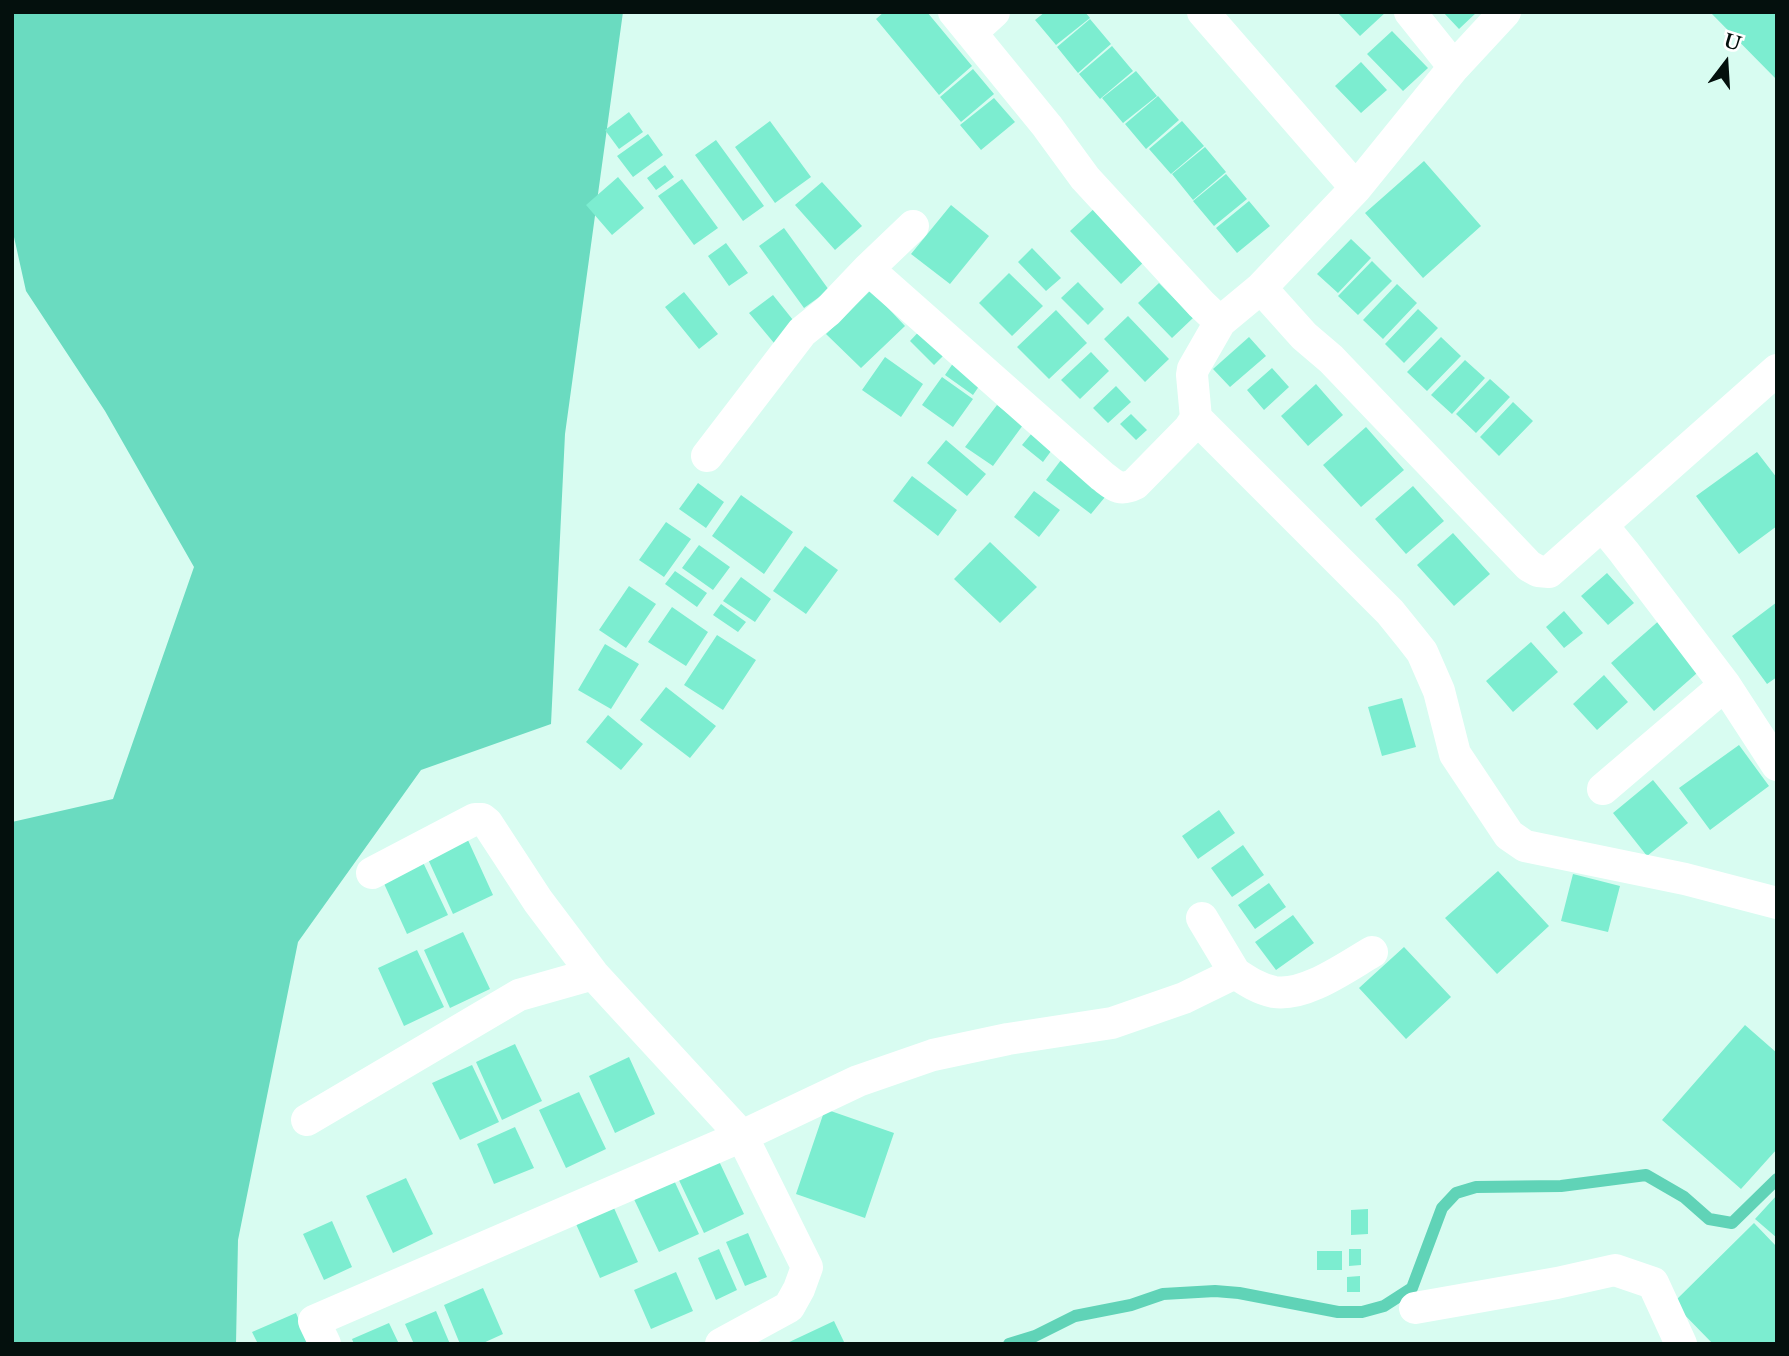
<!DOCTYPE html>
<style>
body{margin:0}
#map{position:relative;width:1789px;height:1356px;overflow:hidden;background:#d8fcf1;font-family:"Libre Baskerville",serif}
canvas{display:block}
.frame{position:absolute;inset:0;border:14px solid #04100d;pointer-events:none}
.north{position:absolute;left:1691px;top:28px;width:70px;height:70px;-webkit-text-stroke:5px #fff;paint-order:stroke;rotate:17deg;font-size:19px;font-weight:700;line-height:28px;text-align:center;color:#04100d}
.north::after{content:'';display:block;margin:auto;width:24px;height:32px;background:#04100d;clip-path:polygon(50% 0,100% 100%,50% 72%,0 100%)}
</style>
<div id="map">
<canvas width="1789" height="1356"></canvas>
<div class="frame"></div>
<div class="north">U</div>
</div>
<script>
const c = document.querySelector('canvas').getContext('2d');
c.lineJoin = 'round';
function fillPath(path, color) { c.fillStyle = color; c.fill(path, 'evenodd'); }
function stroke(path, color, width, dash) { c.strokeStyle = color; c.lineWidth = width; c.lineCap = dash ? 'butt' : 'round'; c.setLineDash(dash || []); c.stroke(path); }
fillPath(new Path2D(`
 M 12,12 L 623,12 L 565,434 L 551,724 L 421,770 L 298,942 L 238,1240 L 236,1344 L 12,1344 L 12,822 L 113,799 L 194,567 L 105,411 L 26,291 L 12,228 Z`), '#6adbc0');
stroke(new Path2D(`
 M 1009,1344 L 1035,1336 L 1075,1316 L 1131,1305 L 1163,1294 L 1215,1291 L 1239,1293 L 1338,1312 L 1362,1312 L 1384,1306 L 1412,1288 L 1442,1208 L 1456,1193 L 1476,1187 L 1561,1186 L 1646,1175 L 1684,1197 L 1709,1219 L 1732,1223 L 1777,1179`), '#60d3b7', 12);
fillPath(new Path2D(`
 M 884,12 L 927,12 L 972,66 L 939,95 L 876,19 Z
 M 1045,12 L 1085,12 L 1090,18 L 1056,45 L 1035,20 Z
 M 1337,12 L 1386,12 L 1360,36 Z
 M 1443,12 L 1477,12 L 1459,29 Z
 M 1710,12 L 1777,12 L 1777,80 Z
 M 1090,19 L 1111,44 L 1078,73 L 1057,47 Z
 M 1392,31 L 1428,68 L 1403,91 L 1367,54 Z
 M 1112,46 L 1133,71 L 1100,99 L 1079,74 Z
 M 1361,62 L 1387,90 L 1361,113 L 1335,86 Z
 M 973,69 L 994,94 L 961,122 L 940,97 Z
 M 1136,71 L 1157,96 L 1123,123 L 1102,98 Z
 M 1158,96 L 1179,120 L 1146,149 L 1125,124 Z
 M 994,98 L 1015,122 L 981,150 L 960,125 Z
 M 629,112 L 643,132 L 619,149 L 605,130 Z
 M 770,121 L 811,177 L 775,203 L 735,147 Z
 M 1182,121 L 1204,146 L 1171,174 L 1149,149 Z
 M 648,134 L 663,155 L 633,177 L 617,156 Z
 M 716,140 L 764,206 L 743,221 L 695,155 Z
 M 1205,147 L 1226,172 L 1193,200 L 1172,174 Z
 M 1424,161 L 1481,226 L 1423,278 L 1365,213 Z
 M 665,165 L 674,177 L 656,190 L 647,178 Z
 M 1226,174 L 1247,199 L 1214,226 L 1193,201 Z
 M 618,177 L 644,208 L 612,235 L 586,205 Z
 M 682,179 L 718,228 L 694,245 L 658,196 Z
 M 822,182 L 862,226 L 835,250 L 795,205 Z
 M 1249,201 L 1270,226 L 1237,253 L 1216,228 Z
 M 951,205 L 989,236 L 950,284 L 911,254 Z
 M 1097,206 L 1148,258 L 1121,284 L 1070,231 Z
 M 784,228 L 829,290 L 804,308 L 759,246 Z
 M 1351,239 L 1371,258 L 1338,293 L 1317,274 Z
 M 726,243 L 748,273 L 729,286 L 708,256 Z
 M 1032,248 L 1061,278 L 1046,291 L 1018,262 Z
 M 1372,261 L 1392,281 L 1358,315 L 1338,296 Z
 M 1009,273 L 1043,306 L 1012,336 L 979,303 Z
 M 1078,282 L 1104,309 L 1088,325 L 1061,298 Z
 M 1159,283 L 1193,318 L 1172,338 L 1138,303 Z
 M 1397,284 L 1417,303 L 1383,339 L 1363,320 Z
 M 871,290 L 905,326 L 861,368 L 826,334 Z
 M 684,292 L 718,334 L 699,349 L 665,307 Z
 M 773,295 L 797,325 L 774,343 L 749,313 Z
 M 1418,309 L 1438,328 L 1404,363 L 1385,344 Z
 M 1056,310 L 1087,343 L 1049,379 L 1017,347 Z
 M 1128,316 L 1169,359 L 1145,382 L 1104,339 Z
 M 924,326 L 948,351 L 934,365 L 910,341 Z
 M 1249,337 L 1266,356 L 1230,387 L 1213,369 Z
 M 1441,337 L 1461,356 L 1427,391 L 1407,372 Z
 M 1091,352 L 1109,371 L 1080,399 L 1061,380 Z
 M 958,356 L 986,376 L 973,395 L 945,375 Z
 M 885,357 L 923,384 L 901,417 L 862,390 Z
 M 1465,360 L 1485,378 L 1452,414 L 1431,395 Z
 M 1272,368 L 1289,387 L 1264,410 L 1247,390 Z
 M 942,377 L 973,399 L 953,427 L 922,405 Z
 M 1490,379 L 1510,397 L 1476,433 L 1456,414 Z
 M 1316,384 L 1343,415 L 1308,446 L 1281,416 Z
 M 1116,386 L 1131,402 L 1108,423 L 1093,408 Z
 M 1513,402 L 1533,421 L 1499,456 L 1480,437 Z
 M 997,405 L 1023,425 L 993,466 L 965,447 Z
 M 1131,414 L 1147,430 L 1136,440 L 1120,424 Z
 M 1037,427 L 1057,443 L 1043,462 L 1022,445 Z
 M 1366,427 L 1404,470 L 1361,507 L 1323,465 Z
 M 946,440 L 986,474 L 967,496 L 927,463 Z
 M 1757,452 L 1777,478 L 1777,526 L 1739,554 L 1696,496 Z
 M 1064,456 L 1110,491 L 1091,514 L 1046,480 Z
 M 912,476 L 957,510 L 938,536 L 893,501 Z
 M 698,483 L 724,502 L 706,528 L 679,509 Z
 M 1413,486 L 1444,521 L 1406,554 L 1375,519 Z
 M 1034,491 L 1060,510 L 1039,537 L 1014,517 Z
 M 741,495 L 793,532 L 764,574 L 712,536 Z
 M 666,522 L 691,539 L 664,577 L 639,560 Z
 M 1453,533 L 1490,574 L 1454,606 L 1417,565 Z
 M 990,542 L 1037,587 L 1000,623 L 954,579 Z
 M 699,545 L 730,567 L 713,590 L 682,568 Z
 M 805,546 L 838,570 L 806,614 L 773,591 Z
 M 675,571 L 707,593 L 697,607 L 665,584 Z
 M 1607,573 L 1634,603 L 1608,625 L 1581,596 Z
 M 741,577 L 771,599 L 755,622 L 723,601 Z
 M 629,586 L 656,604 L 626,648 L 599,630 Z
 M 1777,602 L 1777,677 L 1767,684 L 1732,636 Z
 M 721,604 L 746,622 L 738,632 L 713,615 Z
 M 672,607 L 708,632 L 686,666 L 648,642 Z
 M 1564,611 L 1583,633 L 1564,648 L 1546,627 Z
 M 1662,618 L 1705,666 L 1654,711 L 1611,663 Z
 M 717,635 L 756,660 L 723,710 L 684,685 Z
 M 1531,642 L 1558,672 L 1513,712 L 1486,681 Z
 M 605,644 L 639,664 L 611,709 L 578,690 Z
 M 1604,675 L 1628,702 L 1597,730 L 1573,704 Z
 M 666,687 L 716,726 L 690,758 L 640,720 Z
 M 1402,698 L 1416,747 L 1382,756 L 1368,707 Z
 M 608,715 L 643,744 L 621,770 L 586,742 Z
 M 1739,745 L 1769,786 L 1710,830 L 1679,788 Z
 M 1653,780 L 1688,823 L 1647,856 L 1613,813 Z
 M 1219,810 L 1235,833 L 1198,859 L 1182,836 Z
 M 467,838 L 493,895 L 453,914 L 427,857 Z
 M 1243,845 L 1264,875 L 1232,897 L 1211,868 Z
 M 421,858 L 448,915 L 407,934 L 381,877 Z
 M 1498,871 L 1549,926 L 1497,974 L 1445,918 Z
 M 1573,874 L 1620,886 L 1608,932 L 1561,921 Z
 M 1269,883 L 1286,907 L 1255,929 L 1238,905 Z
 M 1293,915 L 1314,943 L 1276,970 L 1255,942 Z
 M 463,932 L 490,989 L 450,1008 L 424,950 Z
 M 1404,947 L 1451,997 L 1406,1039 L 1359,988 Z
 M 417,950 L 444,1007 L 404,1026 L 378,968 Z
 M 1745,1025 L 1777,1053 L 1777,1149 L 1741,1189 L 1662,1120 Z
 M 515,1044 L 542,1101 L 502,1120 L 476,1062 Z
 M 629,1057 L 655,1114 L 615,1133 L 589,1076 Z
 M 472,1065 L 499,1122 L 460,1140 L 432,1083 Z
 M 579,1092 L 606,1149 L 566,1168 L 539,1110 Z
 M 825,1109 L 894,1133 L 865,1218 L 796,1194 Z
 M 515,1127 L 534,1168 L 494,1184 L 477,1144 Z
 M 717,1157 L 744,1214 L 704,1233 L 677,1176 Z
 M 672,1176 L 699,1234 L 659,1252 L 632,1195 Z
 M 406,1178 L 433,1234 L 393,1253 L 366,1196 Z
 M 1777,1195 L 1777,1238 L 1755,1219 Z
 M 614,1208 L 638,1262 L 600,1278 L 576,1224 Z
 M 1368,1209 L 1368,1234 L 1351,1235 L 1351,1210 Z
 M 332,1221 L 352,1267 L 324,1280 L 303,1234 Z
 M 1754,1223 L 1777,1247 L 1777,1343 L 1713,1344 L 1673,1303 Z
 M 748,1233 L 767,1277 L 745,1286 L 726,1242 Z
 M 719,1249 L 737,1290 L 716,1300 L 698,1258 Z
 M 1349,1249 L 1361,1249 L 1361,1265 L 1349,1266 Z
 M 1317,1251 L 1342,1251 L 1342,1270 L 1317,1270 Z
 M 676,1272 L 693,1311 L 651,1329 L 634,1290 Z
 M 1360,1276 L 1360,1292 L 1347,1292 L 1347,1277 Z
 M 483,1288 L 503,1334 L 481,1344 L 460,1344 L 444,1305 Z
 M 436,1311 L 450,1344 L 414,1344 L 405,1324 Z
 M 296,1313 L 309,1344 L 258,1344 L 252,1332 Z
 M 834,1321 L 845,1344 L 785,1344 Z
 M 389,1323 L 399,1344 L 354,1344 L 352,1339 Z`), '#7cedd0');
stroke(new Path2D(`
 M 954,12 L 1047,126 L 1085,178 L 1201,304 L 1220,322 L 1261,288 L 1356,188 L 1454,67 L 1505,12
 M 1203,12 L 1356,188
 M 1410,12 L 1454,67
 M 971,33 L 994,12
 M 868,269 L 1102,476 C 1114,485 1119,492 1135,484 L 1189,429 L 1196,418 L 1192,375 L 1193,369 L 1220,322
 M 1261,288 L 1304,336 L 1331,359 L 1529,566 L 1538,571 L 1549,572 L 1777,370
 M 1196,418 L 1390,612 L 1411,638 L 1422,652 L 1439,691 L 1455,754 L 1509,835 L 1525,846 L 1685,879 L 1777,903
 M 707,456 L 802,332 L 828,311 L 868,269 L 913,226
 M 1602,525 L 1624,552 L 1725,685 L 1777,765
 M 1603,789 L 1725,685
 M 372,873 L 475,819 L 482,819 L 487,823 L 538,901 L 593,974 L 742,1136 L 858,1081 L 933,1055 L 1008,1039 L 1112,1023 L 1184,998 L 1235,973 C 1247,981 1259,989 1274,992 C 1305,997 1346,967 1372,952
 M 1202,918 L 1235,973
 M 307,1120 L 519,995 L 593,974
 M 1415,1308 L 1557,1283 L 1615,1270 L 1653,1283 L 1681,1344
 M 325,1344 L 314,1321 L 742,1136 L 807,1267 L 799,1289 L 789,1307 L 721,1344`), '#fff', 32);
</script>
